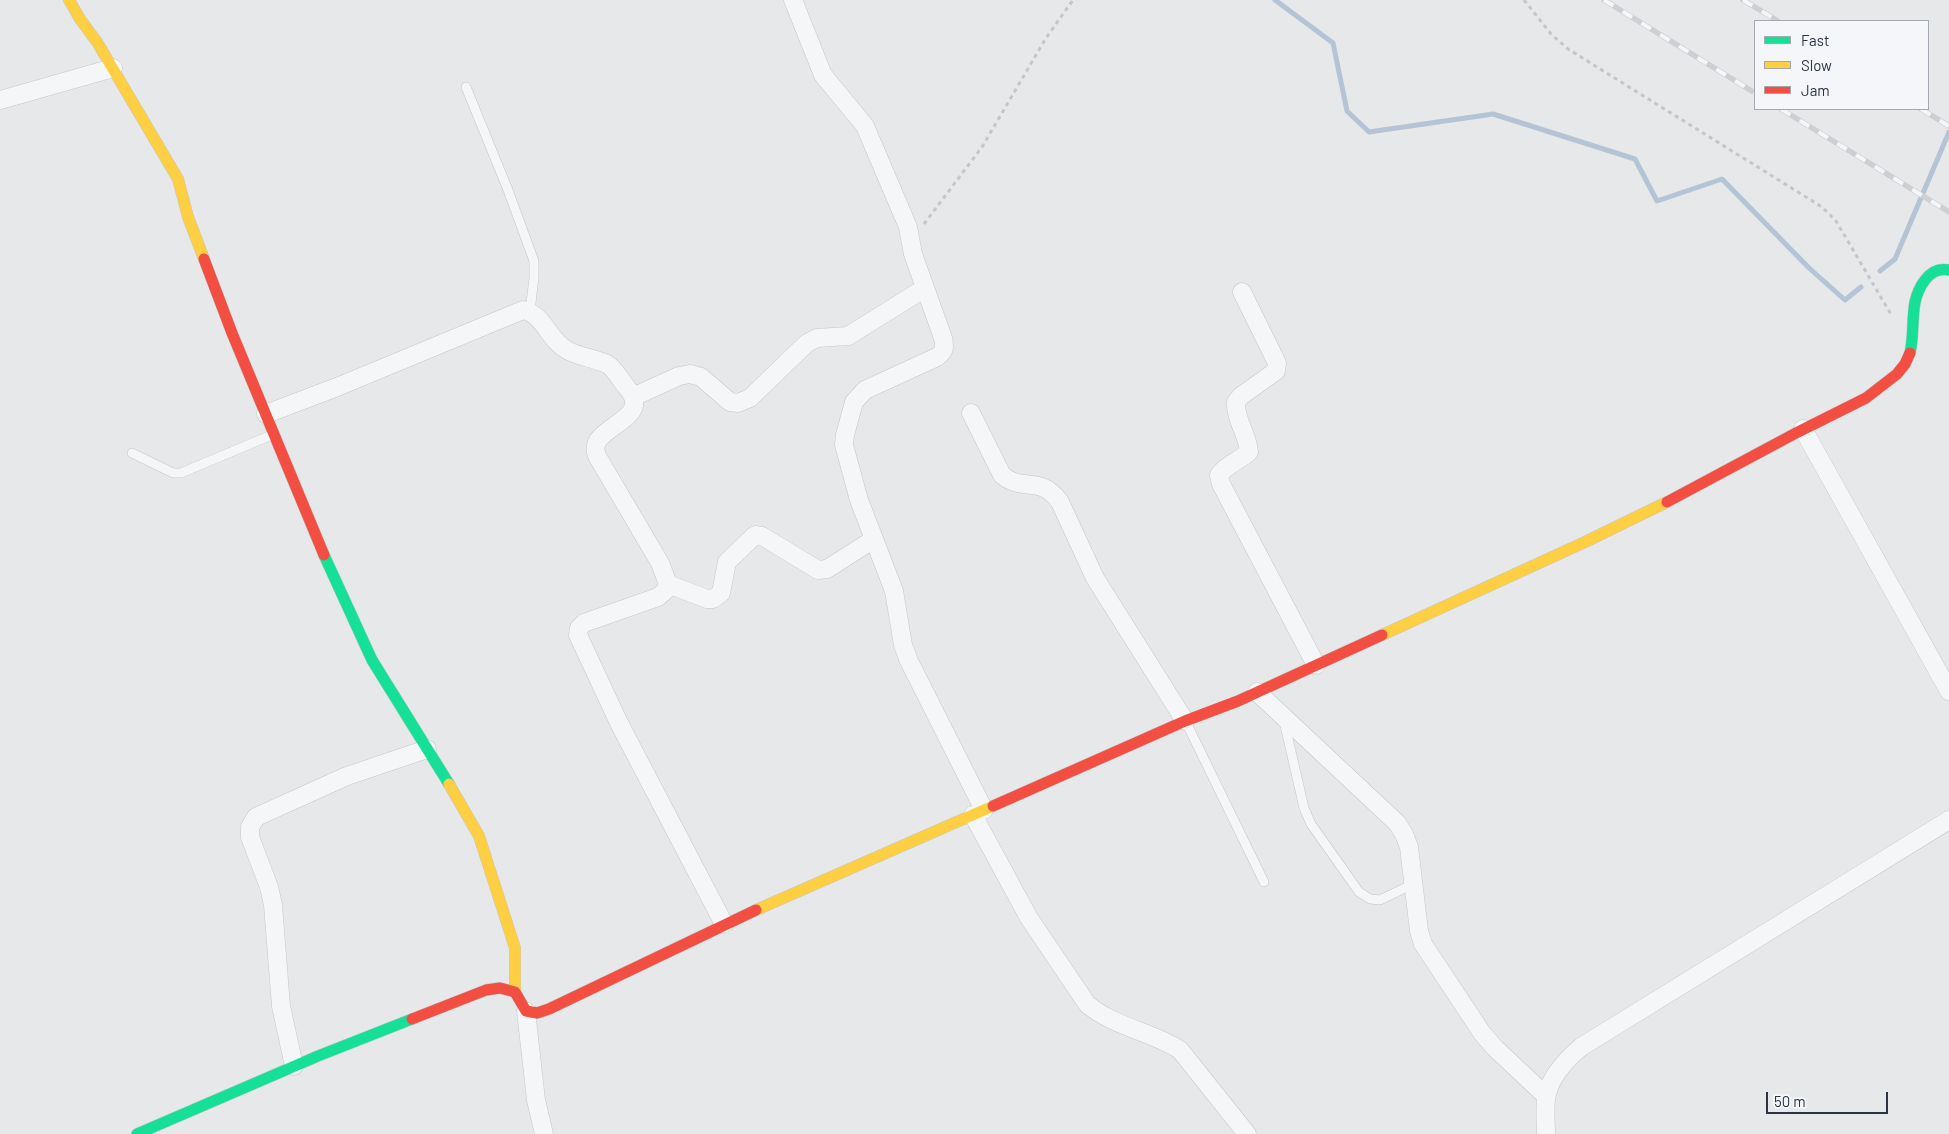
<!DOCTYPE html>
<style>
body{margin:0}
#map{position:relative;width:1949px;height:1134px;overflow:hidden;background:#e6e8ea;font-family:Barlow,sans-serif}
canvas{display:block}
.legend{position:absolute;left:1754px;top:20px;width:175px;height:90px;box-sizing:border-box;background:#f4f6f9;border:1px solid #a4a8b1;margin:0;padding:6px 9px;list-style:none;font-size:15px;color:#2b3445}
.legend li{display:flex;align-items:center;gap:10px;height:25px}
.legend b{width:25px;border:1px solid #a4a8b1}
.scale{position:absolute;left:1766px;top:1092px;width:122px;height:22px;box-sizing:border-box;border:2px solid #2b3445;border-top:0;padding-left:6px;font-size:15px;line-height:18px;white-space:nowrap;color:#2b3445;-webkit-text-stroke:4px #f4f6f9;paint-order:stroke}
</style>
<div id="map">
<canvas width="1949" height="1134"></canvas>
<ul class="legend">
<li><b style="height:6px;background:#16e098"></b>Fast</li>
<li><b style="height:6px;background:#ffcf43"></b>Slow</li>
<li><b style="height:6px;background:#f24e42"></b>Jam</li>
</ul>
<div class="scale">50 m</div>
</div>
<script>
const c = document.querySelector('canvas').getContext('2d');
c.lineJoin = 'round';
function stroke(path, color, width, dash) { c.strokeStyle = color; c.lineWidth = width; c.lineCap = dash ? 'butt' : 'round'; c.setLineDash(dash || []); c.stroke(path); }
stroke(new Path2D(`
 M 1275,0 L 1333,43 L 1347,111 L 1369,132 L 1493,114 L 1635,159 L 1657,201 L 1722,179 L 1809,268 L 1845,300 L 1861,287
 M 1880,271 L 1895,259 L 1949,132`), '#b4c4d5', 5);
const lane = new Path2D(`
 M 466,87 L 508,190 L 534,261 L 534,278 L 530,311
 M 132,453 L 173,473 L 181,473 L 274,434
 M 1284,721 L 1304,808 L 1311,824 L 1359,892 L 1370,899 L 1380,900 L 1413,884
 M 1186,722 L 1264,882`);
const street = new Path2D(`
 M 793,0 L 823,75 L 865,126 L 908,227 L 913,254 L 943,338 C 945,348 945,351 937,357 L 865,390 L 854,402 L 845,435 L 844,445 L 859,500 L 894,591 L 903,645 L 909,661 L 984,810
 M 0,100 L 113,68
 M 1242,292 L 1277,363 L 1276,371 L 1241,396 L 1236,402 C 1235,420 1248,435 1249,452 C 1239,461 1227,464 1219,475 L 1221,484 L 1316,665
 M 633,397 L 679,376 L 690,374 L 701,377 L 730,402 L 738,403 L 750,398 L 807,343 L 817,338 L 848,336 L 925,288
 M 971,413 L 1002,475 C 1023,493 1040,474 1060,502 L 1095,578 L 1185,721
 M 266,414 L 337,387 L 523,310 C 544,314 549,341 567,350 C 579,357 594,358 607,364 C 614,368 619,377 624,384 C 627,388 631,392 633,397 C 642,418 600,428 596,445 C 595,448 596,453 597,456 L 660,563 L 668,584 L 665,591 L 658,597 L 584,623 L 579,628 L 578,635 L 619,723 L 724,924
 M 1803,429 L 1949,691
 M 668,584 L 707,599 L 713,599 L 721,593 L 727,562 L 755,535 L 762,536 L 818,570 L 827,569 L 874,539
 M 1257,692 L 1397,823 L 1404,834 L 1409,847 L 1419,931 L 1423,944 L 1482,1033 L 1495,1048 L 1546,1096
 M 973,815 L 1029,918 L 1087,1004 C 1114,1027 1150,1031 1180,1050 L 1247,1134
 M 526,1011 L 536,1100 L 544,1134
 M 294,1066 L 281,1006 L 273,905 L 269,887 L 250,837 L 250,827 L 256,817 L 347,776 L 427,749
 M 1546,1134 C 1546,1121 1544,1106 1547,1094 C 1551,1076 1567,1059 1581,1047 L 1949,820`);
const fast = new Path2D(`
 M 1910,353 C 1916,327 1908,302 1925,280 C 1931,272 1939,268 1949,270
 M 324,555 L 372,660 L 449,784
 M 137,1134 L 318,1056 L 412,1019`);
const slow = new Path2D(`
 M 69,0 L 80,19 L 97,42 L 178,179 L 188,217 L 204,259
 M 1382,635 L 1585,542 L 1667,502
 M 449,784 L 479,836 L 515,948 L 515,992
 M 756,910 L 993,806`);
const jam = new Path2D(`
 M 204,259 L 232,333 L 324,555
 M 1667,502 L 1796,433 L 1866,398 L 1897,374 L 1905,364 L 1910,353
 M 993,806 L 1185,721 L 1238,701 L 1382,635
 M 412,1019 L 486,990 L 500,988 L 515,992 L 526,1011 L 537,1013 L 549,1009 L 756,910`);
stroke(lane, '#c4c6c8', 10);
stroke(street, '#c4c6c8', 19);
stroke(fast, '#c4c6c8', 12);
stroke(slow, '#c4c6c8', 12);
stroke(jam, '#c4c6c8', 12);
stroke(new Path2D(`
 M 1524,0 L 1551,34 L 1568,49 L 1822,207 L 1836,221 L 1892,316
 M 924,224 L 982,147 L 1046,38 L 1073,0`), '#c5c6ca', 3, [4, 4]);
stroke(lane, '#f5f6f7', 9);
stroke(street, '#f5f6f7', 18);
stroke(fast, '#16e098', 11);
stroke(slow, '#ffcf43', 11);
stroke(jam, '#f24e42', 11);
const rail = new Path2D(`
 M 1604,0 L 1755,93
 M 1743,0 L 1778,21
 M 1781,109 L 1949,212
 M 1921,109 L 1949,126`);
stroke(rail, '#cecfd2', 5.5);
stroke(rail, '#f4f6f9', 4, [11]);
</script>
